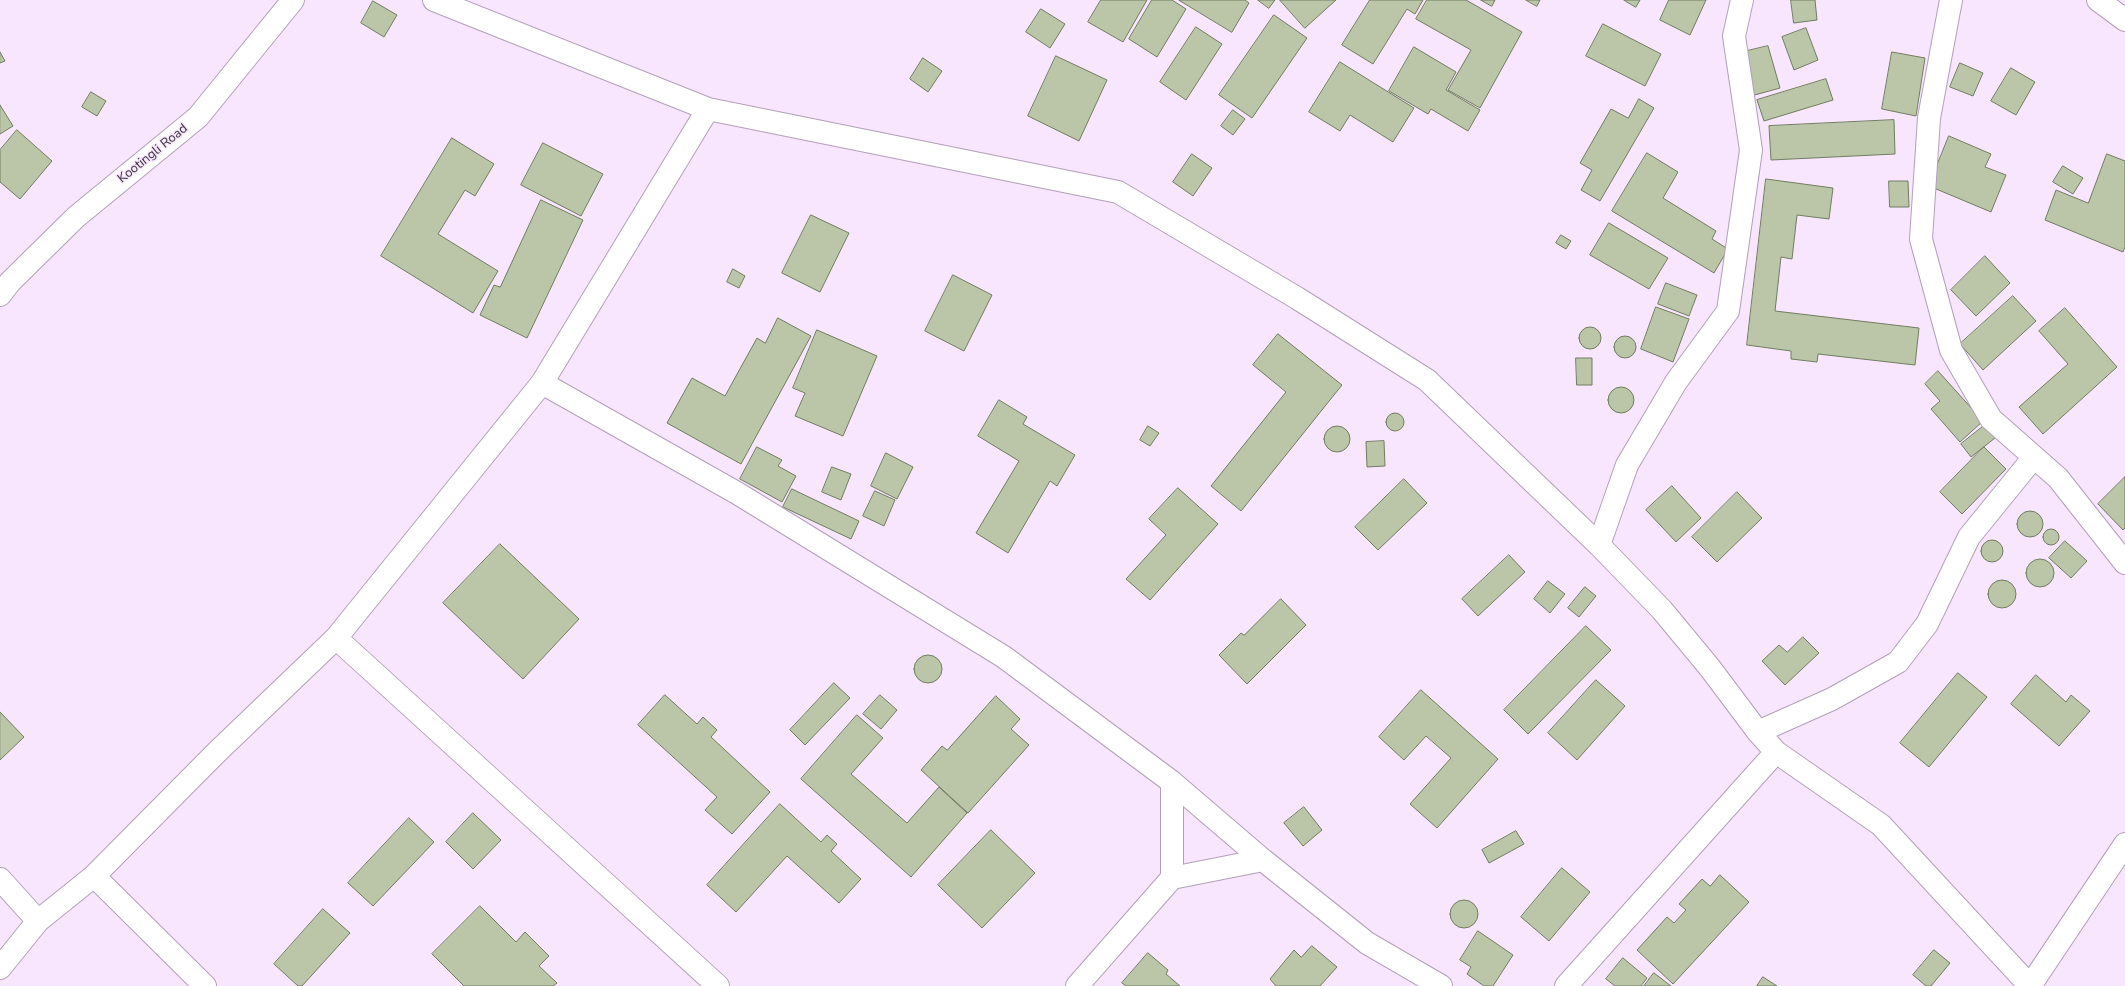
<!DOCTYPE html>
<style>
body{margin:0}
canvas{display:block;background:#f7e6fd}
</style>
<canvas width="2125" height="986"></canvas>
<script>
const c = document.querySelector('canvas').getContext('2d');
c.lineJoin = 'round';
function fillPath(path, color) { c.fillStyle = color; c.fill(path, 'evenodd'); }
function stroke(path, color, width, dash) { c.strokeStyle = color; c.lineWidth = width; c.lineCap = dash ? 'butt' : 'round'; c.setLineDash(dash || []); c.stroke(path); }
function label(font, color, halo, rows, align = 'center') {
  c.font = font + ' "Nunito Sans",sans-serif'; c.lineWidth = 3; c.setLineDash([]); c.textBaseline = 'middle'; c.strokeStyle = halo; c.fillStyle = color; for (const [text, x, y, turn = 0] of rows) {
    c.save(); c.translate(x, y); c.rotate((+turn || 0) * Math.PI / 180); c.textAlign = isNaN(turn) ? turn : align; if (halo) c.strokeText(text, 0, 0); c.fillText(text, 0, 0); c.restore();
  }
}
const building = new Path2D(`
 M 1101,0 L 1147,0 L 1123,42 L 1088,22 Z
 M 1152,0 L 1172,0 L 1186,9 L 1157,57 L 1129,39 Z
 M 1179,0 L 1245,0 L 1249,3 L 1232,32 Z
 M 1258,0 L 1275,0 L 1269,8 Z
 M 1280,0 L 1336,0 L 1305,28 Z
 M 1370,0 L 1423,0 L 1415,14 L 1407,9 L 1373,64 L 1342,45 Z
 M 1427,0 L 1466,0 L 1522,32 L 1480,108 L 1448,90 L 1471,50 L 1416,19 Z
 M 1481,0 L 1495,0 L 1492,6 Z
 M 1526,0 L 1540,0 L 1537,6 Z
 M 1624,0 L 1640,0 L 1636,7 Z
 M 1669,0 L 1706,0 L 1690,35 L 1660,20 Z
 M 1791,0 L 1815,0 L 1817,20 L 1794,23 Z
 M 373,1 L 397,15 L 384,37 L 361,23 Z
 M 1041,9 L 1065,24 L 1050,48 L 1026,32 Z
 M 1274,15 L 1307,38 L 1252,118 L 1219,95 Z
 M 1603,24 L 1661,54 L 1645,86 L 1586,56 Z
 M 1196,27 L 1222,44 L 1186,100 L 1160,82 Z
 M 1806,28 L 1818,60 L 1794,70 L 1782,37 Z
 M 1768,46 L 1780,88 L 1751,96 L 1739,53 Z
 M 1414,47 L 1456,72 L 1446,90 L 1480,110 L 1468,131 L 1431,109 L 1428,114 L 1389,91 Z
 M 0,52 L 5,61 L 0,63 Z
 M 1892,52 L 1925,58 L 1916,116 L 1882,109 Z
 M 1056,56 L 1107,80 L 1079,141 L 1028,116 Z
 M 923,58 L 942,71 L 928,92 L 910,79 Z
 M 1340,62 L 1414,108 L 1393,142 L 1350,115 L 1340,131 L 1309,112 Z
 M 1960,63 L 1983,73 L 1973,96 L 1950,87 Z
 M 2011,68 L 2035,82 L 2016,115 L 1991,101 Z
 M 1826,79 L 1833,100 L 1764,121 L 1757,100 Z
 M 91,92 L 106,101 L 97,116 L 82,107 Z
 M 1639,99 L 1654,108 L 1600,201 L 1581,190 L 1592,170 L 1580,163 L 1611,109 L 1628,118 Z
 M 0,105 L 13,126 L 0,134 Z
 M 1233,110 L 1245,119 L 1233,135 L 1221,126 Z
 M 1894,120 L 1895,154 L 1771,160 L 1769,126 Z
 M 17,130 L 52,161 L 20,199 L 0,182 L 0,150 Z
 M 1949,136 L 1991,154 L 1985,167 L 2006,175 L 1991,212 L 1929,186 Z
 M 452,138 L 494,164 L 475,196 L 465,190 L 438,234 L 498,271 L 473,313 L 381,256 Z
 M 543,143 L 603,174 L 581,216 L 521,185 Z
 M 1647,153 L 1678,172 L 1663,198 L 1716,231 L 1712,239 L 1728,249 L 1714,273 L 1612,211 Z
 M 1192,154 L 1212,168 L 1193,196 L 1173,182 Z
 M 2107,154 L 2125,161 L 2125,247 L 2123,252 L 2045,220 L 2056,190 L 2088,203 Z
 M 2063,166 L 2083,178 L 2073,194 L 2053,182 Z
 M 1766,179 L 1833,188 L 1829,219 L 1797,215 L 1792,259 L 1781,257 L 1775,311 L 1919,328 L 1915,365 L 1818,354 L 1817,362 L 1791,359 L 1791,351 L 1747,345 Z
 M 1889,181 L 1908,181 L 1909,207 L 1890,207 Z
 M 541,200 L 583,220 L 527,338 L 480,315 L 494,285 L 500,287 Z
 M 811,215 L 849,233 L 820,292 L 782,273 Z
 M 1609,223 L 1668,258 L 1649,289 L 1590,255 Z
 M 1561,235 L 1571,241 L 1566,249 L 1556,243 Z
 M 1985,256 L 2010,283 L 1976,316 L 1951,290 Z
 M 733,269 L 745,276 L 739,288 L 727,282 Z
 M 953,275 L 992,295 L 964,351 L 925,331 Z
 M 1666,283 L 1697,295 L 1689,316 L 1658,304 Z
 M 2013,296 L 2036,321 L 1983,370 L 1960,344 Z
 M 1656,307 L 1689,319 L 1673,362 L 1641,349 Z
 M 2065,308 L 2117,367 L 2043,434 L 2019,407 L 2068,364 L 2039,331 Z
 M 778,318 L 811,336 L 741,464 L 667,423 L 692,378 L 725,396 L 757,338 L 765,343 Z
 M1579 338a11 11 0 1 1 22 0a11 11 0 1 1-22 0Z
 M 817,330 L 877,356 L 843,436 L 795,416 L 805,393 L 793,388 Z
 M 1278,334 L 1342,385 L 1241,511 L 1211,486 L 1286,392 L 1253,365 Z
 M1614 347a11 11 0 1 1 22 0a11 11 0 1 1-22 0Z
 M 1576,358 L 1592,358 L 1592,385 L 1577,385 Z
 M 1938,371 L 1983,421 L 1960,442 L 1931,409 L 1940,401 L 1925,384 Z
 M1608 400a13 13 0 1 1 26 0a13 13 0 1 1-26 0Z
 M 999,400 L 1027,417 L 1023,424 L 1075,455 L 1057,486 L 1050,481 L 1008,553 L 976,533 L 1019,461 L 978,436 Z
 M1386 422a9 9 0 1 1 18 0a9 9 0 1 1-18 0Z
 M 1985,425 L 1995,438 L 1971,457 L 1961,444 Z
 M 1148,426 L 1159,433 L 1150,446 L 1140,440 Z
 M1324 439a13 13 0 1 1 26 0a13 13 0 1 1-26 0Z
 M 1384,441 L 1385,466 L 1367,467 L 1366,442 Z
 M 757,447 L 782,460 L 778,466 L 796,476 L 782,502 L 740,479 Z
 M 1984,447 L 2006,469 L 1962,514 L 1940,492 Z
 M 886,453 L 913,467 L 897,499 L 871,486 Z
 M 832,467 L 851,474 L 841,500 L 822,492 Z
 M 2125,477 L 2125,528 L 2123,530 L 2098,504 Z
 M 1404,479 L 1427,503 L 1378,550 L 1355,527 Z
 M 1672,486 L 1701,518 L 1676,542 L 1646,510 Z
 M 1178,488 L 1218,524 L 1150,600 L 1126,579 L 1166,535 L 1149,519 Z
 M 792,489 L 859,521 L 851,539 L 783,507 Z
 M 875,491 L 895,500 L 884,526 L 863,516 Z
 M 1737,492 L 1762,518 L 1717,562 L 1692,537 Z
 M2017 524a13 13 0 1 1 26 0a13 13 0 1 1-26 0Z
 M2043 537a8 8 0 1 1 16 0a8 8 0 1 1-16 0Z
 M1981 551a11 11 0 1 1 22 0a11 11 0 1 1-22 0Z
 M 2065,541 L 2087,561 L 2071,578 L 2049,558 Z
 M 500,544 L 579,619 L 523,679 L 443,603 Z
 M 1509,555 L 1525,572 L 1478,616 L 1462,599 Z
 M2026 573a14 14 0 1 1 28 0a14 14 0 1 1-28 0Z
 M1988 594a14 14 0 1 1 28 0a14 14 0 1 1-28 0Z
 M 1548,581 L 1565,594 L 1550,613 L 1534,599 Z
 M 1585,587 L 1596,596 L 1579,617 L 1568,608 Z
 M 1281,599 L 1306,625 L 1247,684 L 1219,655 L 1241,633 L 1244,635 Z
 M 1586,626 L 1611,650 L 1528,734 L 1504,710 Z
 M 1803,637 L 1819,653 L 1785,685 L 1762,661 L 1779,645 L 1787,652 Z
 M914 669a14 14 0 1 1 28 0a14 14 0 1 1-28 0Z
 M 1958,673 L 1987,697 L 1929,767 L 1900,743 Z
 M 2036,675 L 2066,702 L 2071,695 L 2090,711 L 2059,746 L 2011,704 Z
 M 1596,680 L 1625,706 L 1577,760 L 1548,733 Z
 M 834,683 L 850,698 L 805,745 L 790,730 Z
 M 1421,690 L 1498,759 L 1437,828 L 1410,804 L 1451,758 L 1426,736 L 1404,760 L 1379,737 Z
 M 665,695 L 697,724 L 703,717 L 717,730 L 711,737 L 770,792 L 732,834 L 705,810 L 717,797 L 638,725 Z
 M 880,695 L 897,710 L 881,729 L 863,714 Z
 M 996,696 L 1020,719 L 1011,729 L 1029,745 L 968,813 L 921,770 L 942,746 L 947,750 Z
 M 0,712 L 24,737 L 0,760 Z
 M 857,715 L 883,738 L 851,774 L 907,823 L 939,787 L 967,813 L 911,877 L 801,779 Z
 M 780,804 L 821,842 L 827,835 L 837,844 L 831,851 L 861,879 L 839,903 L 787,856 L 736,912 L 707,885 Z
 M 1304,807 L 1322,830 L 1303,846 L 1284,823 Z
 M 473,813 L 501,840 L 473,869 L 446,842 Z
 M 409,818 L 434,842 L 373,906 L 348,883 Z
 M 991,830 L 1035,873 L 982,928 L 938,885 Z
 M 1516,831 L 1524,844 L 1489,863 L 1482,850 Z
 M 1562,868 L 1590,892 L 1549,941 L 1521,917 Z
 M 1720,875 L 1749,902 L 1673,984 L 1637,950 L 1667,917 L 1674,923 L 1686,910 L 1679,904 L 1702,879 L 1710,886 Z
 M1450 914a14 14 0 1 1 28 0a14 14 0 1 1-28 0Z
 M 480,906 L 516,942 L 525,932 L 549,956 L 539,966 L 557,983 L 553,986 L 464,986 L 432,954 Z
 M 323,909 L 350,933 L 302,986 L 298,986 L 274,964 Z
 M 1478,931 L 1513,955 L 1493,986 L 1484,986 L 1467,974 L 1471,967 L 1460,960 Z
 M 1312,946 L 1337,967 L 1320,986 L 1276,986 L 1270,979 L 1294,950 L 1301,957 Z
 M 1934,950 L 1950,963 L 1931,986 L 1926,986 L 1913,975 Z
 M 1148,953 L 1168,970 L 1166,974 L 1180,986 L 1126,986 L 1122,983 Z
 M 1623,958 L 1647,978 L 1641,986 L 1615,986 L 1606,979 Z
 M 1654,973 L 1671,986 L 1644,986 Z
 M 1763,977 L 1777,986 L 1757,986 Z`);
fillPath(building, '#bac6a7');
stroke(building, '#717c60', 1);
const minor = new Path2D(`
 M 434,0 L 708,109 L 1118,192 L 1297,298 L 1427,380 L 1599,545
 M 1742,0 L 1734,36 L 1751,150 L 1728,311 L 1676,382 L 1627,465 L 1599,545 L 1662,610 L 1710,668 L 1758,732 L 1776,752 L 1881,825 L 2030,986
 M 1951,0 L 1929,118 L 1921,239 L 1951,350 L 1991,419 L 2058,478 L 2125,563
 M 2098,0 L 2125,20
 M 0,295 L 10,282 L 76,217 L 198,117 L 293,0
 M 542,383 L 737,493 L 1004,657 L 1172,782 L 1263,860 L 1367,943 L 1441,986
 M 336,638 L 718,986
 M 1758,732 L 1832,699 L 1898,662 L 1927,624 L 1969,537 L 2034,457
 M 1172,782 L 1172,878
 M 94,876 L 205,986
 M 0,879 L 38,921
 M 0,968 L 38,921 L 94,876 L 217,752 L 336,638 L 542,383 L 708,109
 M 1077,986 L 1172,878 L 1263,860
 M 1566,986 L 1776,752
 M 2030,986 L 2125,844`);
stroke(minor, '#b3a0ba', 24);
stroke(minor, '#fff', 22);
label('13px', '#3b333e', '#f7e6fd', [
 ["Kootingli Road",153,154,-39]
]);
</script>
